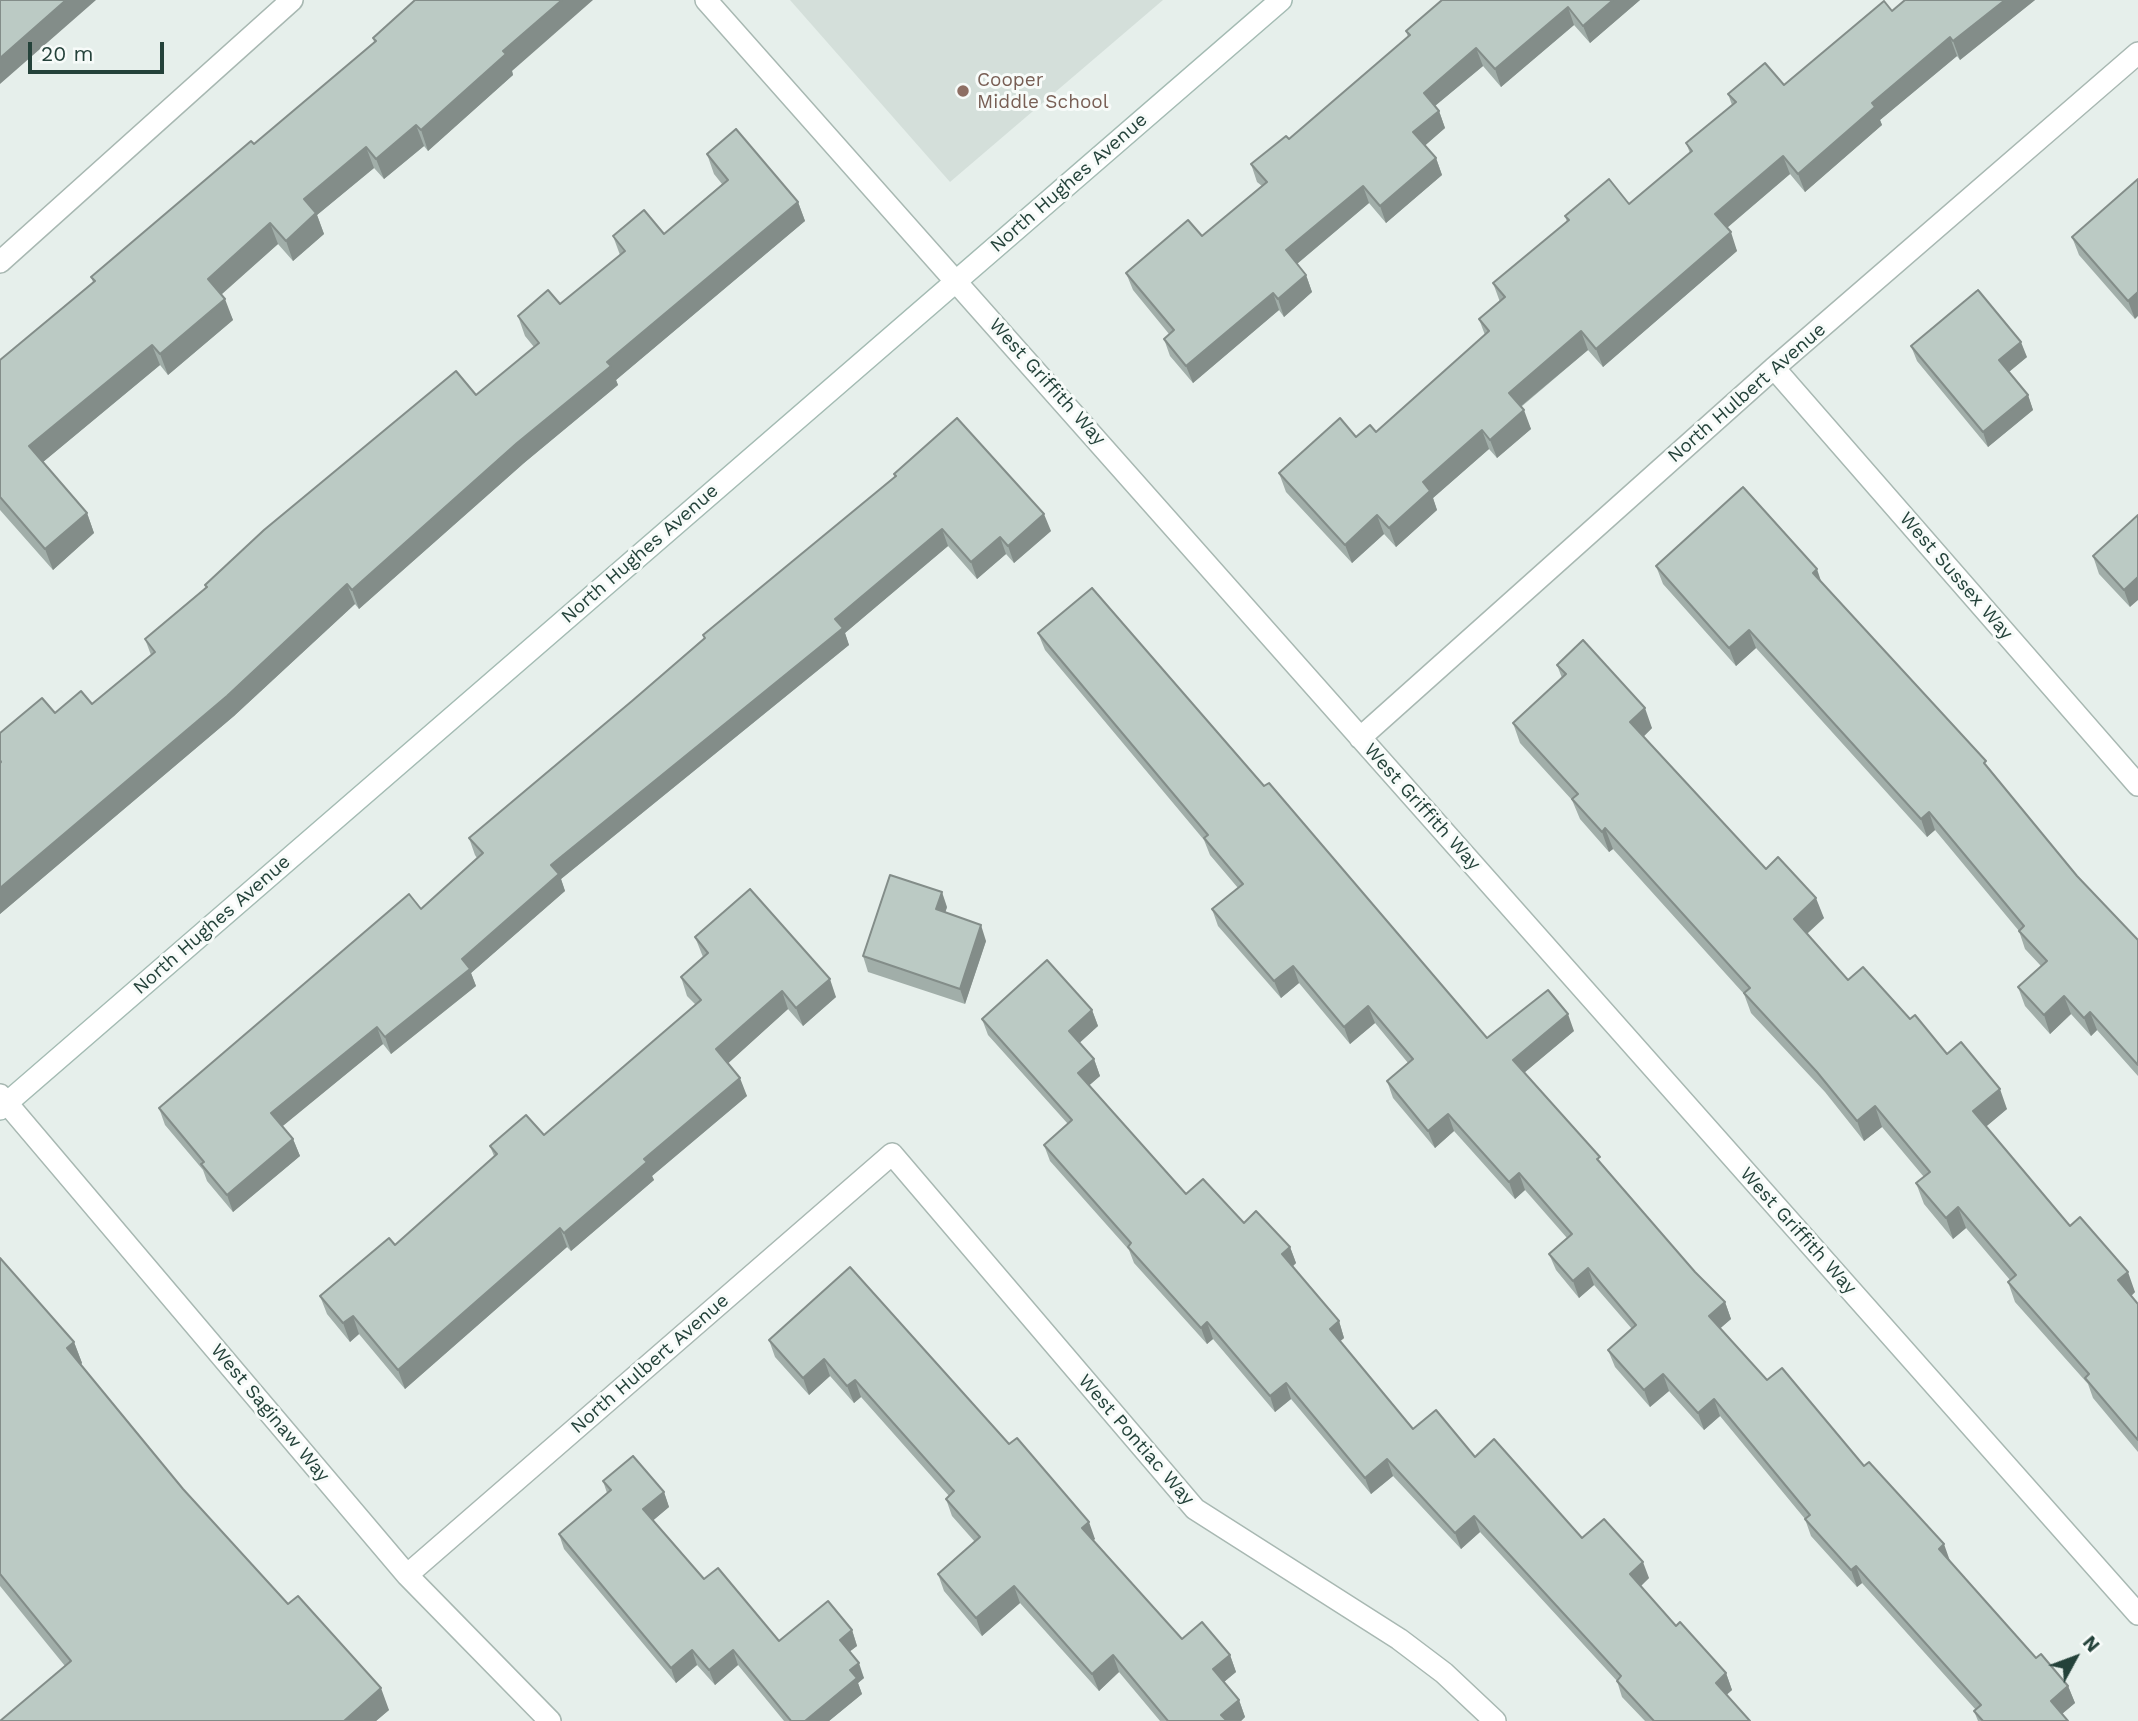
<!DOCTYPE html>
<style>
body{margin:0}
#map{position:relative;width:2138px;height:1721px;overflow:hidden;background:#e6efeb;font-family:"Work Sans",sans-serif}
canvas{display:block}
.north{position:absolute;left:2040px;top:1623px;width:70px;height:70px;-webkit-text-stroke:5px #f7fbf9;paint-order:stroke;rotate:49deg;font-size:19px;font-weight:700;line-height:28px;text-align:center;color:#24423a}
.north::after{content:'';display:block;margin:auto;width:24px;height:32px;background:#24423a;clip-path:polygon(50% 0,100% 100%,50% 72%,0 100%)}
.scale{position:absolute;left:28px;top:42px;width:136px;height:32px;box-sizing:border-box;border:4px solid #24423a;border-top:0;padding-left:9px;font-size:21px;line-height:24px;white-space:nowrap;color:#24423a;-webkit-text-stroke:5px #f7fbf9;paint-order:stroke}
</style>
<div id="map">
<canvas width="2138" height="1721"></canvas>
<div class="north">N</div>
<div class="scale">20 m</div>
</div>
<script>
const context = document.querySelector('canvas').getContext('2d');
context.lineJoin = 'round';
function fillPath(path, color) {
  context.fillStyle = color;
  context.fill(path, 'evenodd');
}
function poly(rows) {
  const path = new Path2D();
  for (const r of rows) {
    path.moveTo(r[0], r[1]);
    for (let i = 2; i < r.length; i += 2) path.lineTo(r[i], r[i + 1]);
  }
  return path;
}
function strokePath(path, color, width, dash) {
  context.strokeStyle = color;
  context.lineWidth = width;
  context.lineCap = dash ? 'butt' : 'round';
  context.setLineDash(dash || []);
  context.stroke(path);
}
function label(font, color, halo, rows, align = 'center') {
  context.font = font + ' "Work Sans",sans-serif';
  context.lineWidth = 6;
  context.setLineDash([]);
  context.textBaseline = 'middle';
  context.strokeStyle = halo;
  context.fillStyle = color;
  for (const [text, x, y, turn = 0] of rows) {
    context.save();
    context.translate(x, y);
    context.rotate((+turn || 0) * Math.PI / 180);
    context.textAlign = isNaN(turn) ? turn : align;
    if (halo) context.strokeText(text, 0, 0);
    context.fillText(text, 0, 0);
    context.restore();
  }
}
fillPath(poly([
 [790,0,1163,0,950,182]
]), '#d4dfda');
const street = poly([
 [706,0,2138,1614],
 [0,262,292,0],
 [1774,368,2138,785],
 [1360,738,1774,368,2138,53],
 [0,1095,407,1575,550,1721],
 [407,1575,892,1154,1195,1509,1399,1639,1444,1673,1495,1721]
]);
const secondary = poly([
 [0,1109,1281,0]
]);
strokePath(street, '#a8b8b2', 24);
strokePath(secondary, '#a4bbb3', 24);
strokePath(street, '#fff', 21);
strokePath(secondary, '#fff', 21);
fillPath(poly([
 [1442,0,1640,0,1590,43,1574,25,1501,87,1483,66,1435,106,1439,111,1445,128,1425,145,1436,158,1442,175,1386,223,1369,203,1297,264,1306,275,1312,292,1284,317,1279,310,1193,383,1170,356,1164,339,1169,334,1133,290,1126,273,1202,236,1262,186,1257,182,1251,164,1289,139,1408,37,1406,31],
 [1905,0,2035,0,1960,60,1957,56,1880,120,1882,125,1805,192,1790,174,1727,228,1737,251,1603,367,1588,350,1521,407,1531,429,1497,458,1489,449,1433,498,1437,510,1396,547,1384,534,1352,563,1286,492,1279,473,1356,437,1376,432,1485,335,1479,319,1500,302,1493,283,1567,222,1565,216,1629,204,1690,153,1686,143,1732,105,1728,94,1784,85,1892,11],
 [373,38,512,71,513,75,428,151,424,146,384,179,374,168,317,215,324,234,293,261,278,244,221,295,233,320,168,375,160,365,43,462,87,513,94,533,53,570,0,510,0,360,93,282,91,277,254,144,374,42],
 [707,154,798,202,805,221,616,380,618,385,524,463,359,609,355,604,234,716,0,914,0,733,55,713,92,704,151,655,145,639,206,588,205,585,476,395,534,347,525,336,518,316,560,304,620,255,613,236,664,234,722,184,714,174],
 [2138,179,2135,319,2079,255,2072,237],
 [1911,346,2027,357,2009,372,2028,395,2033,410,1988,447,1917,361],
 [894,474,1051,531,1014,563,1006,554,977,579,948,546,845,633,849,645,561,879,565,891,471,973,476,986,391,1054,383,1044,282,1126,293,1139,300,1156,233,1212,207,1181,203,1170,165,1125,159,1108,421,909,477,858,475,855,469,838,632,701,704,638,703,635,895,477],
 [2138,515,2130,607,2099,574,2093,556],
 [1656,566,1822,583,1989,769,2077,876,2138,940,2138,1076,2097,1030,2091,1036,2071,1014,2050,1034,2025,1006,2018,987,2041,966,2025,949,2019,931,1935,830,1927,837,1756,648,1736,666,1663,584],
 [1038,633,1264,786,1487,1038,1574,1031,1524,1073,1695,1272,1725,1302,1731,1319,1720,1328,1767,1380,1864,1466,2036,1658,2068,1686,2075,1703,2062,1714,2068,1721,1978,1721,1974,1711,1976,1710,1862,1583,1857,1587,1811,1536,1805,1519,1720,1416,1704,1430,1669,1391,1650,1407,1615,1367,1608,1350,1632,1329,1594,1285,1579,1298,1556,1270,1549,1254,1567,1238,1525,1190,1515,1199,1454,1131,1435,1148,1393,1098,1387,1081,1408,1063,1375,1023,1350,1044,1299,983,1281,998,1218,926,1212,909,1238,888,1210,855,1204,840,1045,650],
 [1557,665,1652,728,1643,737,1766,869,1824,918,1807,934,1848,980,1910,1019,2007,1109,1986,1126,2070,1226,2135,1292,2131,1296,2138,1304,2138,1452,2093,1398,2088,1384,2015,1302,2008,1282,2010,1280,1966,1228,1953,1239,1924,1204,1916,1183,1924,1177,1882,1127,1864,1141,1825,1092,1751,1013,1744,994,1613,849,1609,852,1580,819,1572,800,1520,743,1513,723,1562,678],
 [947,907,945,913,986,941,965,1004,868,972,863,956],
 [695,937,836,997,803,1026,788,1009,728,1063,747,1096,652,1176,654,1180,571,1251,567,1247,405,1389,359,1334,350,1342,327,1314,320,1296,395,1245,494,1156,490,1146,544,1135,696,1005,687,996,681,977,703,957],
 [1092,1010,1098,1026,1079,1043,1094,1059,1100,1076,1089,1085,1186,1194,1290,1247,1296,1263,1292,1267,1339,1321,1344,1338,1340,1341,1413,1429,1475,1457,1582,1538,1649,1578,1640,1586,1676,1626,1726,1673,1732,1690,1726,1695,1750,1721,1645,1721,1622,1697,1617,1681,1480,1532,1461,1549,1393,1476,1371,1494,1291,1399,1275,1412,1213,1339,1207,1344,1134,1263,1129,1250,1050,1161,1044,1145,1068,1124,988,1035,982,1019],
 [0,1258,74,1342,82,1363,81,1365,183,1489,288,1604,389,1710,376,1721,0,1721,65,1666,0,1586],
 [850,1267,1095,1539,1093,1540,1182,1639,1230,1655,1236,1672,1224,1682,1239,1700,1245,1717,1241,1721,1160,1721,1119,1672,1099,1691,1020,1603,982,1636,944,1591,938,1574,975,1542,952,1516,946,1499,949,1496,861,1397,854,1403,830,1376,809,1395,775,1357,769,1340],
 [603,1481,664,1492,669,1507,653,1520,704,1579,779,1641,852,1630,857,1646,849,1652,864,1678,858,1683,862,1694,829,1721,784,1721,738,1665,715,1685,697,1665,676,1683,564,1549,559,1534,607,1493]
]), '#a1aea9');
fillPath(poly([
 [66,0,96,0,0,84,0,58],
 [562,0,593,0,512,71,513,75,428,151,421,130,503,51],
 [1613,0,1640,0,1590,43,1583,26],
 [2005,0,2035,0,1960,60,1953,41],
 [1568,7,1574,25,1501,87,1495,69],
 [1950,37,1957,56,1880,120,1882,125,1805,192,1798,174,1872,103],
 [1476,48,1483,66,1430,110,1424,93],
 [1439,111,1445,128,1420,150,1413,132],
 [416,125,424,146,384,179,376,159],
 [366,147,374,168,317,215,324,234,293,261,286,241,304,199],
 [1783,156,1790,174,1722,232,1715,214],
 [1436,158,1442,175,1386,223,1380,206],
 [1363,186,1369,203,1292,268,1286,250],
 [798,202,805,221,616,380,618,385,524,463,359,609,352,590,607,362],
 [270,223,278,244,215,300,208,279],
 [1731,232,1737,251,1603,367,1596,349],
 [1306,275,1312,292,1284,317,1278,299],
 [2138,292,2138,316,2135,319,2128,301],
 [1273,293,1279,310,1193,383,1186,366],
 [225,299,233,320,168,375,160,354],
 [1581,331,1588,350,1515,411,1509,393],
 [2021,342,2027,357,2005,375,1999,360],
 [152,345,160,365,37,467,29,446],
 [2028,395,2033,410,1988,447,1983,432],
 [1524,410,1531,429,1497,458,1490,440],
 [1482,430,1489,449,1433,498,1437,510,1396,547,1389,528,1423,482],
 [87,513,94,533,53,570,45,549],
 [1044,514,1051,531,1014,563,1008,546],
 [1377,515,1384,534,1352,563,1345,545],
 [942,529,948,546,845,633,849,645,561,879,565,891,471,973,476,986,391,1054,385,1037,462,959,551,865,835,619],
 [1000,537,1006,554,977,579,971,562],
 [1817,569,1823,587,1813,573],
 [2138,577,2138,600,2130,607,2124,590],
 [347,584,355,604,234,716,0,914,0,888],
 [1749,630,1756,648,1736,666,1729,648],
 [1645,708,1652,728,1637,743,1630,722],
 [1929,812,1935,830,1927,837,1921,819],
 [1605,828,1613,849,1609,852,1602,832],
 [942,892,947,907,941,925,936,909],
 [1816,898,1824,918,1801,939,1794,919],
 [981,925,986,941,965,1004,960,989],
 [1293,966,1299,983,1281,998,1274,981],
 [830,979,836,997,803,1026,796,1008],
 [782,991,788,1009,723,1068,716,1049],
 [2064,996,2071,1014,2050,1034,2044,1015],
 [1368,1006,1375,1023,1350,1044,1344,1027],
 [1092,1010,1098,1026,1075,1047,1069,1031],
 [2090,1012,2097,1030,2091,1036,2084,1018],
 [1568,1014,1574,1031,1519,1077,1513,1060],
 [377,1027,383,1044,278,1130,271,1113],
 [1094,1059,1100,1076,1084,1090,1078,1073],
 [740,1078,747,1096,652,1176,654,1180,571,1251,564,1233,644,1159],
 [2000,1089,2007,1109,1981,1131,1973,1111],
 [1875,1106,1882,1127,1864,1141,1857,1121],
 [1448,1114,1454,1131,1435,1148,1428,1131],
 [293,1139,300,1156,233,1212,227,1195],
 [1519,1173,1525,1190,1515,1199,1509,1182],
 [1958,1207,1966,1228,1953,1239,1946,1218],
 [560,1228,567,1247,405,1389,398,1370],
 [1290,1247,1296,1263,1288,1271,1282,1254],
 [1588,1268,1594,1285,1579,1298,1573,1281],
 [2128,1272,2135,1292,2126,1301,2118,1280],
 [1725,1302,1731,1319,1715,1333,1709,1316],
 [353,1316,359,1334,350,1342,343,1323],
 [1339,1321,1344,1338,1336,1345,1330,1329],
 [1207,1322,1213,1339,1207,1344,1201,1328],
 [74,1342,82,1363,75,1370,67,1348],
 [824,1359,830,1376,809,1395,803,1378],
 [1663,1374,1669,1391,1650,1407,1644,1390],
 [855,1380,861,1397,854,1403,847,1386],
 [1286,1383,1291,1399,1275,1412,1270,1396],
 [1714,1399,1720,1416,1704,1430,1698,1413],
 [1387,1459,1393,1476,1371,1494,1365,1478],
 [664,1492,669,1507,649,1524,643,1509],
 [1474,1516,1480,1532,1461,1549,1455,1533],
 [1089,1522,1095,1539,1088,1545,1082,1528],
 [1944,1544,1950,1561,1939,1549],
 [1643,1562,1649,1578,1636,1591,1630,1574],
 [1856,1566,1862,1583,1857,1587,1851,1570],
 [1014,1586,1020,1603,982,1636,976,1618],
 [852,1630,857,1646,845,1655,840,1640],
 [692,1650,697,1665,676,1683,671,1668],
 [733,1650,738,1665,715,1685,709,1670],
 [1113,1655,1119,1672,1099,1691,1092,1674],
 [1230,1655,1236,1672,1219,1686,1213,1669],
 [859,1663,864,1678,858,1683,862,1694,829,1721,805,1721,850,1670],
 [1726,1673,1732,1690,1722,1699,1716,1683],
 [2068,1686,2075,1703,2057,1718,2051,1701],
 [381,1688,389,1710,376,1721,344,1721],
 [1239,1700,1245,1717,1241,1721,1224,1721,1221,1715]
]), '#838d89');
const building = poly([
 [0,0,66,0,0,58,0,0],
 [415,0,562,0,503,51,506,54,421,130,416,125,376,159,366,147,304,199,316,213,286,241,270,223,208,279,225,299,160,354,152,345,29,446,87,513,45,549,0,497,0,360,95,281,91,277,251,141,254,144,376,41,373,38,415,0],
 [1442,0,1613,0,1583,26,1568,7,1495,69,1476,48,1424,93,1439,111,1413,132,1436,158,1380,206,1363,186,1286,250,1306,275,1278,299,1273,293,1186,366,1164,339,1174,330,1126,273,1188,220,1202,236,1267,182,1251,164,1286,136,1289,139,1410,35,1406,31,1442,0],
 [1905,0,2005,0,1953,41,1950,37,1872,103,1875,107,1798,174,1783,156,1715,214,1731,232,1596,349,1581,331,1509,393,1524,410,1490,440,1482,430,1423,482,1430,491,1389,528,1377,515,1345,545,1279,473,1340,418,1356,437,1370,425,1376,432,1489,331,1479,319,1505,297,1493,283,1569,220,1565,216,1609,179,1629,204,1692,151,1686,143,1736,102,1728,94,1765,63,1784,85,1884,1,1892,11,1905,0],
 [736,129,798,202,607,362,611,366,517,443,352,590,347,584,227,696,0,888,0,763,1,762,0,760,0,733,42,698,55,713,81,691,92,704,155,652,145,639,207,587,205,585,264,530,456,371,476,395,539,343,518,316,548,290,560,304,625,251,613,236,644,210,664,234,728,180,707,154,736,129],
 [2138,179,2138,292,2128,301,2072,237,2138,179],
 [1978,290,2021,342,1999,360,2028,395,1983,432,1911,346,1978,290],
 [957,418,1044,514,1008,546,1000,537,971,562,942,529,835,619,843,628,551,865,559,874,462,959,470,969,385,1037,377,1027,271,1113,293,1139,227,1195,201,1164,204,1162,159,1108,409,894,421,909,483,853,469,838,632,701,705,638,703,635,896,476,894,474,957,418],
 [1743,487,1817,569,1813,573,1986,761,1984,763,2077,876,2138,940,2138,1065,2090,1012,2084,1018,2064,996,2044,1015,2018,987,2047,961,2019,931,2024,926,1929,812,1921,819,1749,630,1729,648,1656,566,1743,487],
 [2138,515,2138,577,2124,590,2093,556,2138,515],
 [1092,588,1264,786,1269,783,1487,1038,1548,990,1568,1014,1513,1060,1600,1157,1597,1159,1695,1272,1725,1302,1709,1316,1767,1380,1782,1368,1864,1466,1869,1462,1944,1544,1939,1549,2036,1658,2041,1654,2068,1686,2051,1701,2068,1721,1983,1721,1974,1711,1981,1705,1856,1566,1851,1570,1805,1519,1810,1515,1714,1399,1698,1413,1663,1374,1644,1390,1608,1350,1636,1325,1588,1268,1573,1281,1549,1254,1572,1234,1519,1173,1509,1182,1448,1114,1428,1131,1387,1081,1413,1059,1368,1006,1344,1027,1293,966,1274,981,1212,909,1243,884,1204,838,1208,835,1038,633,1092,588],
 [1583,640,1645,708,1630,722,1766,869,1778,857,1816,898,1794,919,1848,980,1863,967,1910,1019,1915,1015,1947,1054,1961,1042,2000,1089,1973,1111,2070,1226,2080,1217,2128,1272,2118,1280,2138,1304,2138,1440,2085,1378,2089,1374,2008,1282,2016,1275,1958,1207,1946,1218,1916,1183,1930,1172,1875,1106,1857,1121,1817,1072,1744,993,1750,988,1605,828,1602,832,1572,799,1578,794,1513,723,1566,674,1557,665,1583,640],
 [890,875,942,892,936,909,981,925,960,989,863,956,890,875],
 [750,889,830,979,796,1008,782,991,716,1049,740,1078,644,1159,647,1162,564,1233,560,1228,398,1370,353,1316,343,1323,320,1296,389,1238,395,1245,497,1154,490,1146,526,1115,544,1135,701,1000,681,977,708,953,695,937,750,889],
 [1047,960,1092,1010,1069,1031,1094,1059,1078,1073,1186,1194,1203,1179,1244,1223,1256,1211,1290,1247,1282,1254,1339,1321,1330,1329,1413,1429,1436,1410,1475,1457,1494,1439,1582,1538,1604,1519,1643,1562,1630,1574,1676,1626,1680,1622,1726,1673,1716,1683,1750,1721,1654,1721,1617,1681,1621,1676,1474,1516,1455,1533,1387,1459,1365,1478,1286,1383,1270,1396,1207,1322,1201,1328,1128,1247,1131,1243,1044,1145,1072,1120,982,1019,1047,960],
 [0,1258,74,1342,67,1348,183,1489,288,1604,298,1596,381,1688,344,1721,0,1721,71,1661,0,1574,0,1258],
 [850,1267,1009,1444,1017,1438,1089,1522,1082,1528,1182,1639,1202,1622,1230,1655,1213,1669,1239,1700,1221,1715,1227,1721,1168,1721,1113,1655,1092,1674,1014,1586,976,1618,938,1574,980,1537,946,1499,954,1491,855,1380,847,1386,824,1359,803,1378,769,1340,850,1267],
 [633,1456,664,1492,643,1509,704,1579,718,1568,779,1641,828,1601,852,1630,840,1640,859,1663,850,1670,857,1678,805,1721,791,1721,733,1650,709,1670,692,1650,671,1668,559,1534,611,1490,603,1481,633,1456]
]);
fillPath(building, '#bbcac4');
strokePath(building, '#838d89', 2);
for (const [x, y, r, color] of [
 [963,91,7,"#8d6e63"]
]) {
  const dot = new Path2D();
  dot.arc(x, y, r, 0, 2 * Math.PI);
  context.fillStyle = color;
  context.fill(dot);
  strokePath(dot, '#f7fbf9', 2.5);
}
label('19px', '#785e54', '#f7fbf9', [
 ["Cooper",977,80],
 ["Middle School",977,102]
], 'left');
label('19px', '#24423a', '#f7fbf9', [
 ["North Hughes Avenue",1069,183,-41],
 ["West Griffith Way",1047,382,48],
 ["North Hulbert Avenue",1747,393,-41],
 ["North Hughes Avenue",640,554,-41],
 ["West Sussex Way",1956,576,49],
 ["West Griffith Way",1422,807,48],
 ["North Hughes Avenue",212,925,-41],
 ["West Griffith Way",1798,1231,48],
 ["North Hulbert Avenue",650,1364,-41],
 ["West Saginaw Way",270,1413,50],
 ["West Pontiac Way",1136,1440,49]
]);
</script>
